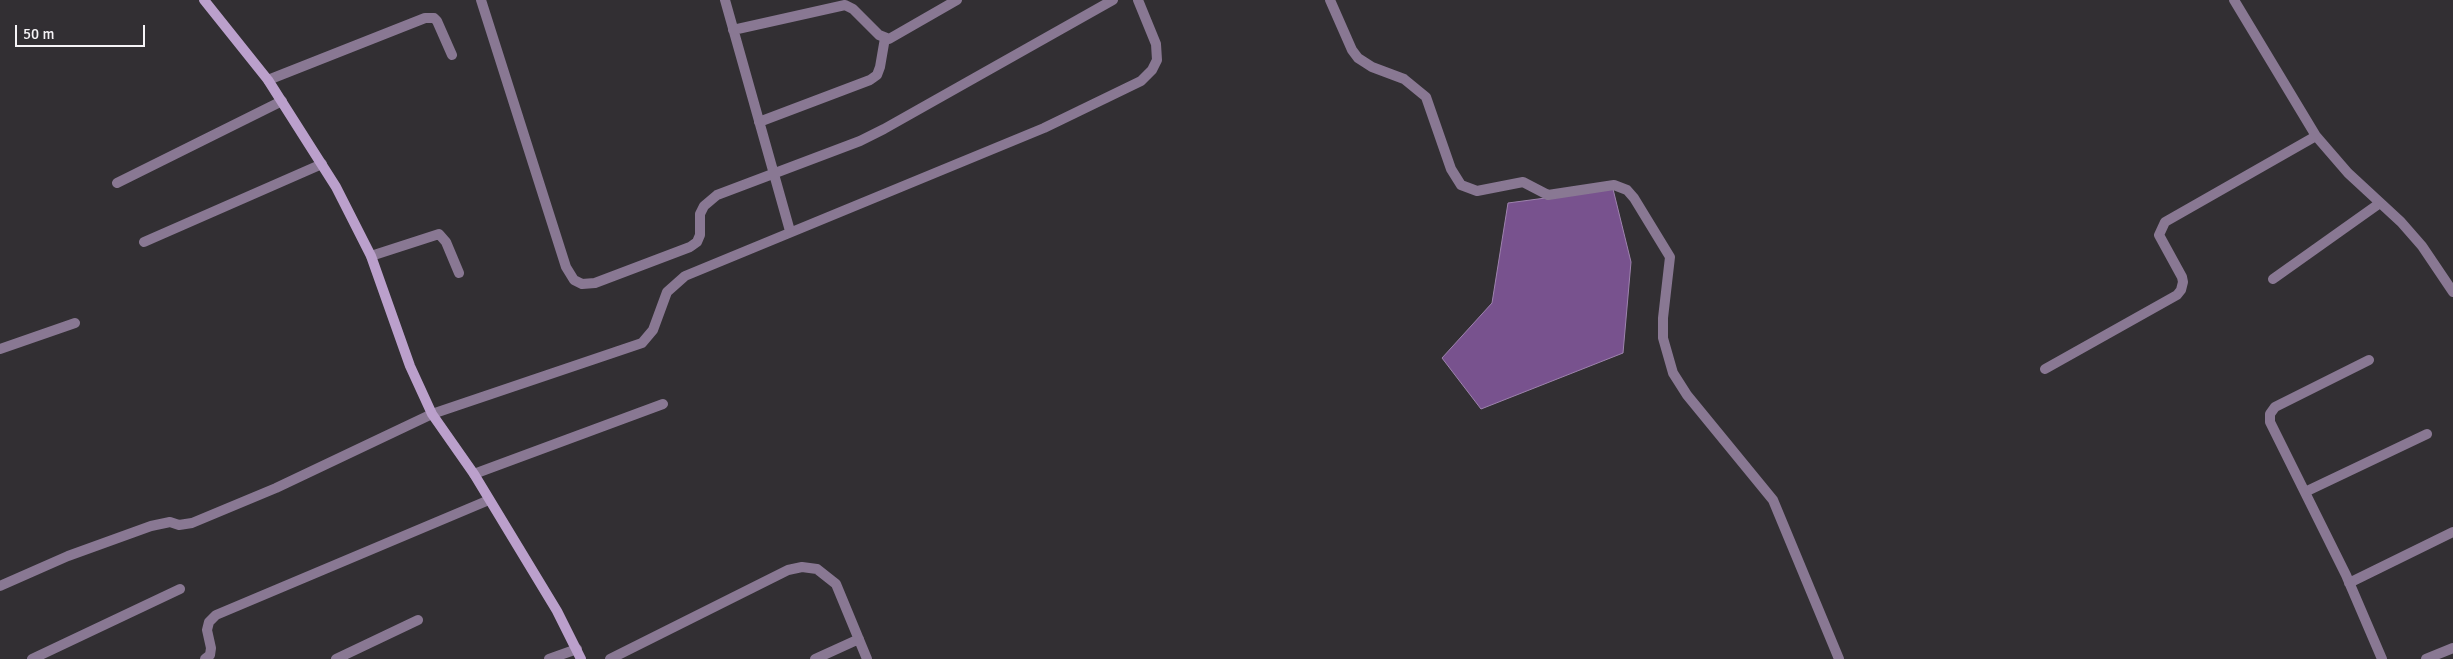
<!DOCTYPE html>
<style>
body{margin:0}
#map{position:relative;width:2453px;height:659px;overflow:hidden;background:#322f33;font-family:Signika,sans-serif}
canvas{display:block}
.scale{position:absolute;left:15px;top:25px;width:130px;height:22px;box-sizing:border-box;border:2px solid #f6f4f7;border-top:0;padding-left:6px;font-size:15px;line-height:18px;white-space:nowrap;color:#f6f4f7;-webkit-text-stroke:4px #322f33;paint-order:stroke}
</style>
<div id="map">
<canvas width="2453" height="659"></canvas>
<div class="scale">50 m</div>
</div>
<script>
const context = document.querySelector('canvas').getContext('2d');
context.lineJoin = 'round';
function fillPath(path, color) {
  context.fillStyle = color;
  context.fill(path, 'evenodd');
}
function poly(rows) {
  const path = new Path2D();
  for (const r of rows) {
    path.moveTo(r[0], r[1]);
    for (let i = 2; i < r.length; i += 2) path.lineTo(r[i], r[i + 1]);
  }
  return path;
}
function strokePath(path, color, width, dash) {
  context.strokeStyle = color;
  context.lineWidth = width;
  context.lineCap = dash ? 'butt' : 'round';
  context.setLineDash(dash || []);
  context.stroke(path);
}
const water = poly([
 [1613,189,1631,262,1623,353,1481,409,1442,358,1492,303,1508,203,1613,189]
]);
fillPath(water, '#78528e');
strokePath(water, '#9e83ae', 1);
strokePath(poly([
 [481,0,566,267,574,280,582,284,595,283,690,247,697,242,700,235,700,214,704,206,717,195,860,141,884,129,1113,0],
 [725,0,790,231],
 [1330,0,1352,50,1358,58,1372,67,1404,79,1426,97,1451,169,1461,185,1477,191,1523,182,1548,195,1614,185,1627,190,1634,198,1670,257,1663,318,1663,338,1673,373,1687,395,1773,500,1839,659],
 [2234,0,2316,136,2348,173,2401,222,2422,246,2453,292],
 [733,30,845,5,853,9,879,35,889,39,957,0],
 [268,80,425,18,434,18,437,21,452,55],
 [759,122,870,80,877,75,880,67,885,38],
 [117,183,282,101],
 [144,242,322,164],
 [371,256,439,234,446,242,459,273],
 [2273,279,2380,203],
 [0,349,75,323],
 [2369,360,2275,407,2270,414,2270,422,2346,575,2382,659],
 [2045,369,2177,295,2181,290,2183,282,2182,277,2159,235,2165,222,2316,136],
 [474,474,663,404],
 [2305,492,2427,434],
 [2349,583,2453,532],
 [0,586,68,556,151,526,170,522,179,525,192,523,276,488,432,414,642,343,653,330,667,292,685,276,1044,128,1141,81,1152,70,1157,60,1156,44,1138,0],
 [32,659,180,589],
 [205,659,210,655,211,648,207,630,209,622,216,615,489,500],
 [336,659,418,620],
 [549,659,577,649],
 [610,659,788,570,802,567,817,569,836,584,867,659],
 [815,659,859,639],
 [2426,659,2453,648]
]), '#897893', 10);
strokePath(poly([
 [204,0,268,80,336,187,371,256,410,366,432,414,474,474,557,611,581,659]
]), '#bba0cc', 10);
</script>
